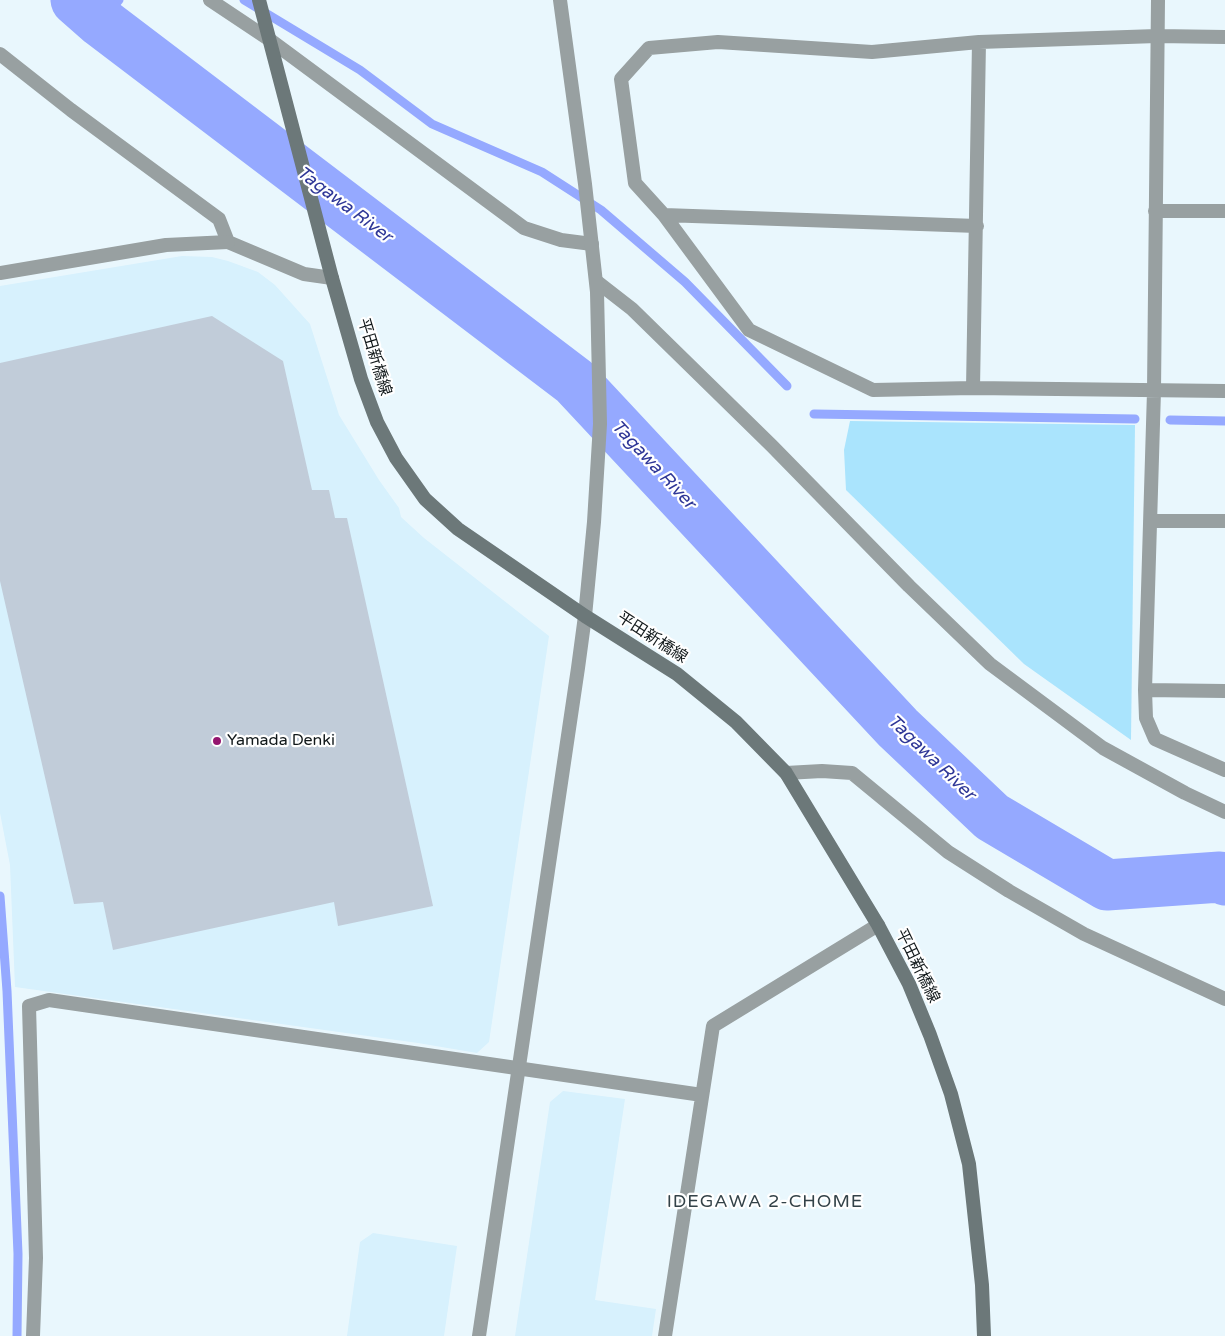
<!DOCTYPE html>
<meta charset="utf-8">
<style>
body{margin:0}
canvas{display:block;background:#e9f7fd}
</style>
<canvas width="1225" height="1336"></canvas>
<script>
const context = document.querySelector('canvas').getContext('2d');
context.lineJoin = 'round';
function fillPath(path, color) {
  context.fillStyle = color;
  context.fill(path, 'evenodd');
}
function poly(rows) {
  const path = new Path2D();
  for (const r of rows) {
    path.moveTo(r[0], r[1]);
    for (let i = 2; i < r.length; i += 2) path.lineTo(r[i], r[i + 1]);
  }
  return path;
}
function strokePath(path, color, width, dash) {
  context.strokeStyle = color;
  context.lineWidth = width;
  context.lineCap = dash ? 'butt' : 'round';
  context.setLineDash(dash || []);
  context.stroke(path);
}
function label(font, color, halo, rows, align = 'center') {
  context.font = font + ' "Varela Round","Noto Sans JP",sans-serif';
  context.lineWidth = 4.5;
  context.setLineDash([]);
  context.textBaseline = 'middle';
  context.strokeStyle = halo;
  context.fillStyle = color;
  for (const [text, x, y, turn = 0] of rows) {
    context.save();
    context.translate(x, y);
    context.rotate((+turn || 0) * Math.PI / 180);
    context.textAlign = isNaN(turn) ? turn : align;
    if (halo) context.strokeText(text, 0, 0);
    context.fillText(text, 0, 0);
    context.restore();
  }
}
fillPath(poly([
 [182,256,212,257,228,261,258,272,275,285,310,324,339,415,379,480,399,508,401,517,424,538,549,636,489,1042,477,1053,418,1043,15,987,10,865,0,813,0,286],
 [563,1091,625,1099,595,1300,656,1309,652,1336,515,1336,550,1102],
 [373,1233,457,1246,444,1336,347,1336,360,1242]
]), '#d7f1fd');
fillPath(poly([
 [850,421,1135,425,1131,740,1024,664,846,490,844,450]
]), '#aae4fd');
strokePath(poly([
 [244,0,360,70,432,124,542,172,601,210,685,282,787,386],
 [101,22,119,0],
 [814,414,1135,419],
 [1170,420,1225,421],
 [0,896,7,991,18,1254,17,1336]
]), '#95a9ff', 9);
strokePath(poly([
 [76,0,101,22,575,382,898,728,992,817,1107,885,1220,877,1225,880]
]), '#95a9ff', 51);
fillPath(poly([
 [212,316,283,361,312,490,329,490,335,518,347,518,433,906,338,926,334,902,113,950,103,902,74,904,0,581,0,363]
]), '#c1ccd9');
strokePath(poly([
 [210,0,270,40,524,228,561,240,592,244],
 [1158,0,1154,391,1145,690,1146,718,1155,739,1225,770],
 [979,42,973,388,1225,391],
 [0,54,71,110,219,219,228,242,304,274,332,278],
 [1155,211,1225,211],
 [664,215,749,330,873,390,973,388],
 [977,226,664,215,635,183,621,79,649,48,718,42,872,52,979,42,1157,36,1225,37],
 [596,281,632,309,772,446,909,586,990,664,1103,748,1185,793,1225,812],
 [1150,521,1225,521],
 [1145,690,1225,691],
 [786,773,822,771,852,773,948,852,1009,891,1084,934,1225,999],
 [33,1336,36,1258,29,1006,49,1000,702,1095],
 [665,1336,713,1026,878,925]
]), '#98a0a1', 14);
strokePath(poly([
 [0,273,166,245,228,242],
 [479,1336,578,668,585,616,594,522,600,424,597,292,585,184,560,0]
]), '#98a0a1', 14);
strokePath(poly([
 [259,0,332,278,361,379,377,422,396,458,425,499,458,529,585,616,677,674,736,722,786,773,878,925,909,984,930,1035,951,1094,969,1164,982,1285,984,1336]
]), '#6c7879', 14);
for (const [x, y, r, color] of [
 [217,741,5,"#94156f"]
]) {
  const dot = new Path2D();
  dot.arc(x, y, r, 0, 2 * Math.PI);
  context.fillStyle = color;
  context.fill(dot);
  strokePath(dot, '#fff', 2);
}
label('16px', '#11181a', '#fff', [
 ["平田新橋線",374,357,73],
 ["平田新橋線",652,638,33],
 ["平田新橋線",917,966,64]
]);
label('16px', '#11181a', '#fff', [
 ["Yamada Denki",227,741]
], 'left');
label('italic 18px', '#2f3797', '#fff', [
 ["Tagawa River",344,205,37],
 ["Tagawa River",653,465,47],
 ["Tagawa River",931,758,44]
]);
context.letterSpacing = '1px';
label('18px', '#334248', '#fff', [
 ["IDEGAWA 2-CHOME",765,1202]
]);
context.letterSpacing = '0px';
</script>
